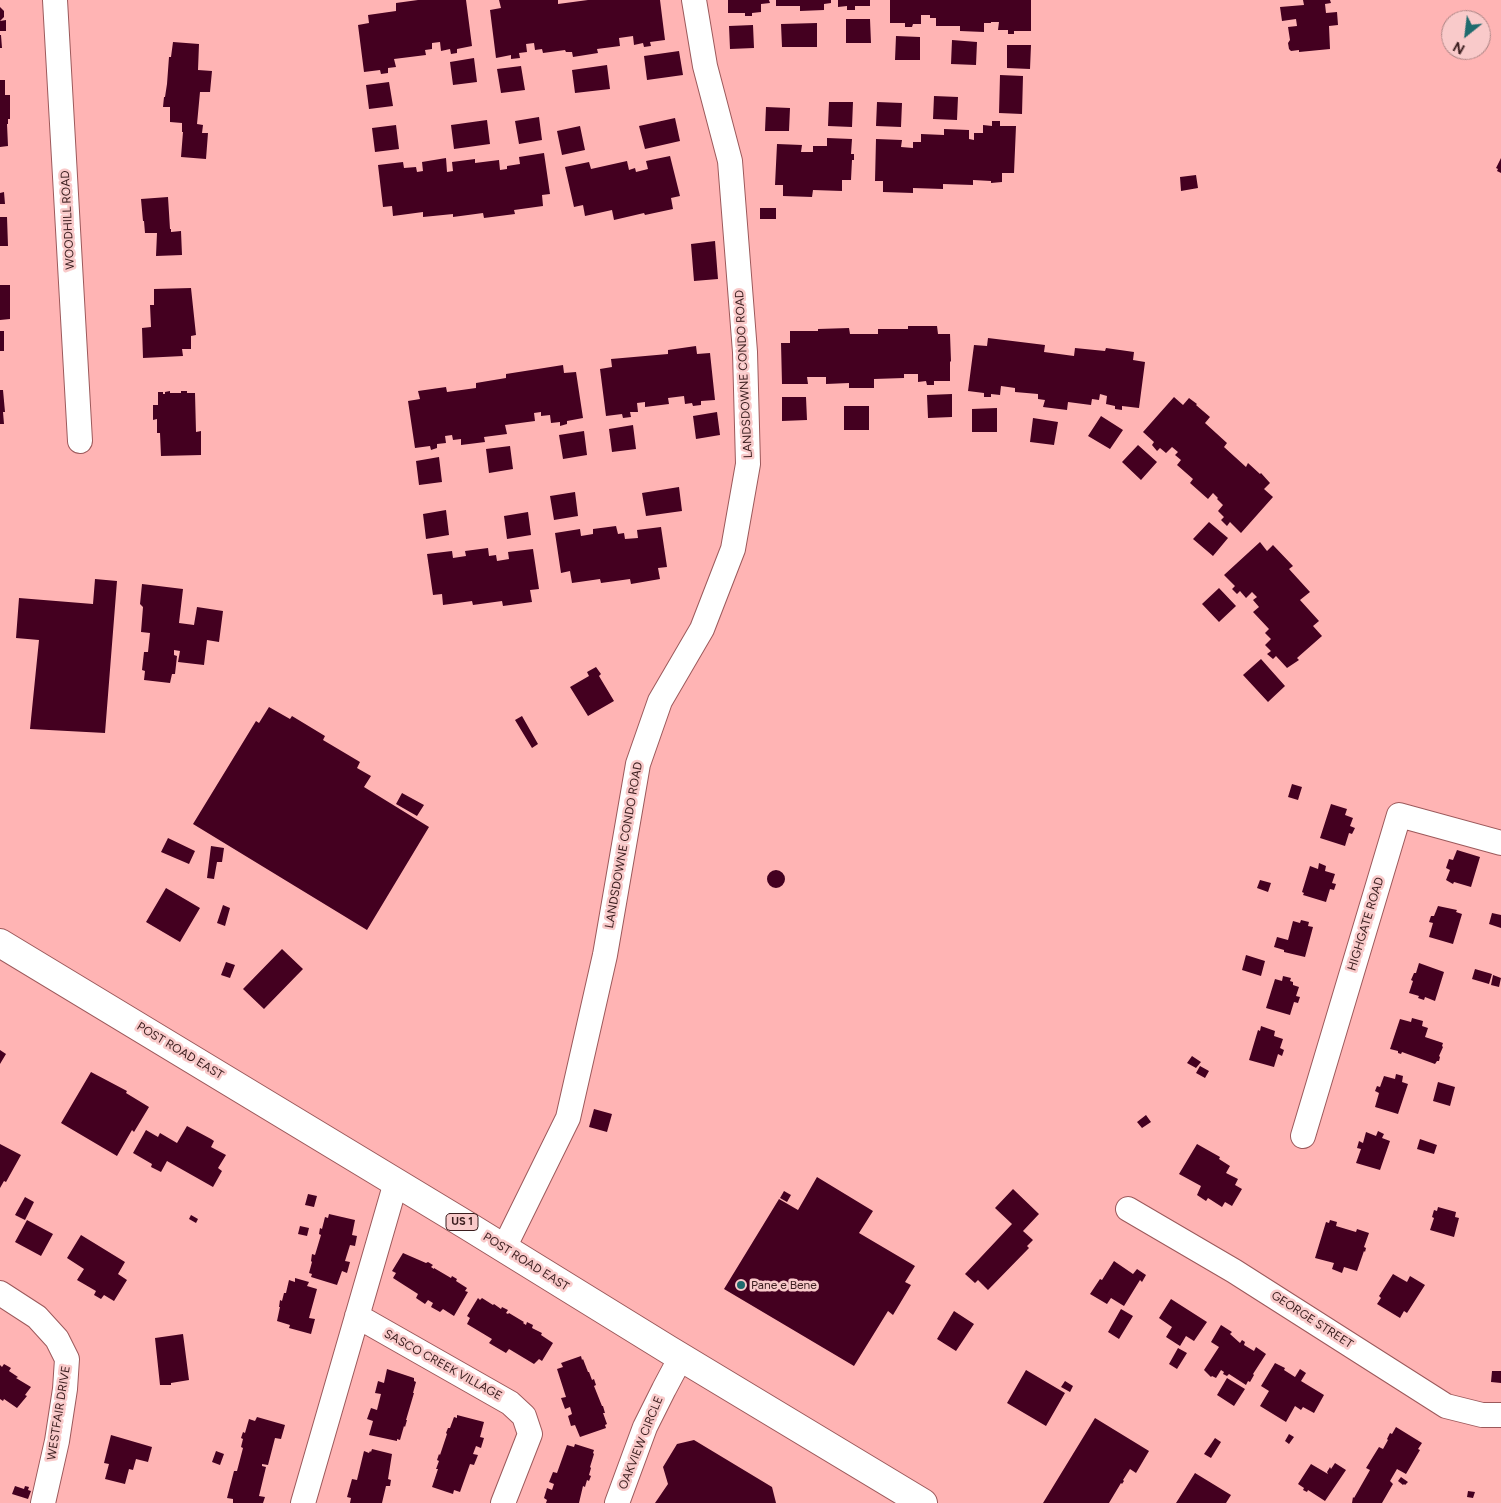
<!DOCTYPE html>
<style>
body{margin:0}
#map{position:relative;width:1501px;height:1503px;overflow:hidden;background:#ffb4b4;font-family:Figtree,sans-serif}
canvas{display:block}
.north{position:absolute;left:1441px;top:10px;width:50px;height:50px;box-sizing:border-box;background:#f9caca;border:1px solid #ad8585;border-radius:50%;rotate:209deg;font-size:14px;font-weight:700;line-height:20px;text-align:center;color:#3a1d1e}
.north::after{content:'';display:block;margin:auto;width:18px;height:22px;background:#1f6b6e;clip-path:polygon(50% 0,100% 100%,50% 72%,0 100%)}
</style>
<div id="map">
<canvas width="1501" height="1503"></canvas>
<div class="north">N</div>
</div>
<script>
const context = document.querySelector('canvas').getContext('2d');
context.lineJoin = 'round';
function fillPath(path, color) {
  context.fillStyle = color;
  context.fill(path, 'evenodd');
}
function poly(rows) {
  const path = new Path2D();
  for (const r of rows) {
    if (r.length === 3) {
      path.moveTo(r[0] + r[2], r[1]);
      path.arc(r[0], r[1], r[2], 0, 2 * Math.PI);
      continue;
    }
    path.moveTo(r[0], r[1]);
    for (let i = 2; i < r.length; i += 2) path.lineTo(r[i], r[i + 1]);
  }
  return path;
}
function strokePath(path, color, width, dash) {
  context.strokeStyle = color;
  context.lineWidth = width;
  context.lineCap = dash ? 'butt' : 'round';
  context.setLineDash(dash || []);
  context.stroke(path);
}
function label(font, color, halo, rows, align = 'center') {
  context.font = font + ' Figtree,sans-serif';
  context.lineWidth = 5;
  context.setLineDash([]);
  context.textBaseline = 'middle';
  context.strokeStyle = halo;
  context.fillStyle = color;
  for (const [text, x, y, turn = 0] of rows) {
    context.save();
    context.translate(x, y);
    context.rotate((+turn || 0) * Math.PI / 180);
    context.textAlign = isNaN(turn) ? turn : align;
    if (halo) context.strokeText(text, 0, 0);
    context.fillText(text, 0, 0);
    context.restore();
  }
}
fillPath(poly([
 [418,0,466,0,472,46,457,49,457,53,451,54,450,49,441,51,440,42,432,43,432,49,425,50,426,55,394,59,396,67,388,68,388,73,381,74,380,70,364,72,358,25,369,23,368,15,396,11,396,3],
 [499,0,558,0,558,4,588,0,660,0,665,40,650,42,651,46,644,47,643,43,634,45,633,36,619,38,620,46,597,49,598,53,573,57,572,52,566,52,565,50,543,53,542,49,535,50,534,43,526,44,527,52,519,53,520,58,511,59,511,55,496,58,490,10,501,8],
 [728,0,769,0,770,3,761,4,761,12,752,13,752,16,745,16,745,13,728,13],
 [776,0,831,0,831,3,824,4,824,10,800,11,800,6,776,6],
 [838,0,870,0,870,6,855,6,855,10,847,10,847,6,838,7],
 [890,0,1031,0,1031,31,1014,31,1014,34,1008,34,1008,30,998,30,999,22,991,22,991,23,984,23,984,32,960,31,960,26,936,26,936,18,930,18,930,15,921,15,921,24,913,24,912,27,905,27,905,23,890,23],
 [1303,0,1330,0,1331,3,1325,4,1326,13,1337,12,1338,25,1329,26,1330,49,1299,52,1299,50,1291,51,1289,49,1288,43,1290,40,1288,27,1297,26,1296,19,1282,21,1280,7,1304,5],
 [0,7,4,11,4,17,0,21,6,20,6,31,0,31],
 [846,19,870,19,871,43,846,43],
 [817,23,817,47,782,47,781,24],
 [753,25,754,48,730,49,729,26],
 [0,35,1,35,2,48,0,48],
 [896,36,920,37,920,60,895,60],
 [952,40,977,42,976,65,951,64],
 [173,42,199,44,198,70,212,71,210,92,200,92,197,124,203,125,202,133,208,133,206,159,181,157,183,132,182,132,182,123,170,122,170,107,163,107,164,97,165,97,167,84,169,57,171,57],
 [1007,45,1031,45,1030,69,1007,68],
 [679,51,683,75,647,80,644,56],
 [474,58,477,82,453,85,450,62],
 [607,65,610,89,575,93,572,70],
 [521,66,525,90,501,93,497,69],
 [1000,75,1023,76,1022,114,999,113],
 [0,80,5,80,5,95,10,95,10,119,8,119,8,124,7,124,8,146,0,147],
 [389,82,393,106,369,109,366,85],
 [934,96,958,97,957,120,933,119],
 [829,102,853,102,852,127,828,126],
 [877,102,902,103,901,127,876,126],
 [766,107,790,108,789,131,765,131],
 [539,117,542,140,519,144,515,121],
 [675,118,680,141,645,149,639,126],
 [487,120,490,144,454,149,451,125],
 [992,121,1000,121,1000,126,1016,126,1014,173,1002,173,1002,182,991,183,991,181,973,180,973,185,943,184,943,189,913,188,913,193,883,192,883,181,875,181,876,139,902,140,901,147,913,148,913,142,921,142,921,134,944,135,944,129,969,130,969,139,974,140,974,133,983,133,983,125,992,126],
 [396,125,399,149,375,152,372,128],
 [580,126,585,150,562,155,557,131],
 [827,138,852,139,851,154,854,154,854,160,852,160,851,180,842,180,842,191,813,190,812,197,783,196,783,185,775,185,777,144,802,145,801,152,813,152,813,146,827,146],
 [544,153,550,194,542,195,543,206,514,210,515,214,484,218,483,213,453,217,453,214,423,217,423,212,393,216,392,206,383,207,378,165,403,162,404,168,416,167,417,172,423,171,422,162,446,158,447,172,453,171,452,162,475,159,475,163,499,160,500,170,507,169,507,166,520,164,519,157],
 [670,156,680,196,671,198,673,209,645,215,644,213,614,220,612,210,585,216,583,205,574,207,565,167,589,162,591,169,627,161,629,170,635,168,636,172,648,169,646,161],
 [1501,158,1501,173,1497,171,1498,169,1496,168],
 [1196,175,1198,188,1181,191,1180,177],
 [4,192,5,204,0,204,0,193],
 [168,197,170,229,171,229,171,232,181,231,182,255,156,256,157,233,145,233,144,221,143,221,141,199],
 [760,208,776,208,776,219,760,219],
 [0,217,7,217,8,246,0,246],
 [715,241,718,279,694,281,691,244],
 [0,285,10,285,10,319,0,320],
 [191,288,196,335,191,336,191,349,182,349,183,356,143,358,142,328,151,327,150,305,154,305,154,289],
 [908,326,937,326,938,334,950,334,951,361,950,362,950,381,934,381,934,385,927,385,926,381,918,382,918,374,904,374,904,378,874,379,874,388,849,388,849,383,826,384,826,377,807,377,808,384,782,384,781,343,790,343,790,331,818,331,818,329,849,328,850,334,878,334,878,329,908,329],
 [0,331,4,331,4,351,0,351],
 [988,338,1045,345,1044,352,1074,356,1075,348,1105,351,1106,348,1134,352,1133,360,1145,362,1139,408,1122,406,1122,410,1115,409,1115,406,1106,404,1107,396,1100,394,1099,400,1092,399,1091,405,1068,402,1067,410,1043,407,1045,400,1038,399,1038,394,1015,392,1015,388,1001,386,1000,395,991,394,991,397,984,397,984,393,968,391,974,345,987,346],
 [696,346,697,354,710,353,715,400,701,401,701,405,693,406,692,403,685,404,684,396,668,398,669,404,645,407,645,402,637,403,638,412,630,412,631,417,623,418,622,414,606,416,600,369,612,367,611,359,668,354,668,350],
 [563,365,564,373,576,372,583,418,567,421,567,424,560,426,560,422,551,423,550,415,541,416,541,412,534,413,535,421,505,425,507,434,484,437,485,442,461,445,461,439,453,440,452,435,445,436,446,443,437,444,437,448,431,450,430,446,415,448,408,401,420,399,418,391,446,387,447,392,476,388,476,383,506,378,506,374],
 [0,390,3,390,5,412,3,412,4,424,0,424],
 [170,391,170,393,181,393,181,391,187,391,187,393,195,393,196,432,201,431,201,455,161,456,160,433,157,433,157,419,153,420,153,405,158,405,158,392,163,392,163,394,165,394,165,392],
 [952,394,952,417,928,418,927,395],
 [782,397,806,397,807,420,782,421],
 [1174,397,1183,405,1189,398,1197,404,1196,405,1210,417,1205,423,1227,443,1224,447,1246,467,1248,463,1260,474,1261,473,1270,483,1264,489,1273,497,1241,533,1230,522,1227,526,1221,520,1224,517,1218,511,1223,505,1217,499,1218,498,1213,493,1208,499,1190,483,1193,479,1177,465,1181,460,1175,455,1178,452,1172,447,1166,453,1160,448,1157,451,1152,445,1154,442,1143,432],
 [844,406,869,406,869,430,844,430],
 [997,408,997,432,972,432,972,409],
 [717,412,720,435,696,439,693,416],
 [1101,416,1123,430,1110,449,1088,436],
 [1033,418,1058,422,1054,445,1030,442],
 [633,425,636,449,612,452,609,429],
 [584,431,587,455,563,459,559,435],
 [1138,445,1157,462,1141,480,1122,462],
 [510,446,513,469,489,473,486,449],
 [439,457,442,482,419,485,416,461],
 [679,487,682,511,646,516,642,493],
 [575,492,578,516,554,520,550,496],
 [446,510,449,535,426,539,423,514],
 [528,512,531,535,507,539,504,516],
 [1209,522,1228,538,1213,556,1193,539],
 [616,526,618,534,624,533,625,539,638,538,637,530,661,527,667,567,658,568,660,579,631,584,630,579,601,583,600,579,572,583,570,571,561,573,555,533,580,529,581,536,593,534,593,529],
 [1260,542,1267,551,1273,545,1293,566,1289,569,1310,592,1300,600,1319,621,1313,626,1322,636,1297,658,1299,660,1287,668,1276,656,1273,659,1267,654,1271,651,1265,645,1271,639,1265,633,1269,629,1253,612,1259,607,1253,600,1257,597,1252,592,1246,598,1240,591,1237,594,1232,589,1235,586,1224,575],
 [488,548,489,556,496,555,497,561,509,559,508,552,533,549,539,589,530,590,532,602,503,606,502,601,473,605,472,601,443,605,442,594,433,595,427,554,452,551,453,558,466,556,465,551],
 [95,579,117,581,105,733,30,729,39,640,16,638,19,598,93,604],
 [142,584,183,589,179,623,194,625,197,607,223,611,219,642,207,640,204,665,178,662,180,651,174,650,174,655,177,656,175,674,172,674,170,683,144,680,145,671,142,670,144,652,148,652,150,633,141,632,143,607,140,604],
 [1219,588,1236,606,1219,622,1202,604],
 [1261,659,1285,686,1268,702,1243,675],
 [596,667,601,674,599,676,614,701,588,716,570,687,589,676,587,672],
 [269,707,290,719,292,716,325,736,323,740,360,762,357,768,371,776,364,787,429,827,367,930,193,824,256,721,259,723],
 [522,716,538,744,532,748,515,720],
 [1292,784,1302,787,1298,800,1288,797],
 [402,793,424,805,417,816,396,804],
 [1331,804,1347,809,1345,815,1353,818,1350,826,1355,828,1352,834,1349,833,1345,846,1320,838],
 [168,838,195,851,189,864,161,852],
 [211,846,224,848,222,862,217,862,214,879,207,878],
 [1457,850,1480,857,1471,887,1454,882,1453,884,1446,880,1450,870,1446,868,1449,859,1453,860],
 [1319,863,1326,866,1325,871,1335,874,1332,883,1336,884,1334,890,1330,889,1326,902,1303,895,1304,893,1302,892,1310,866,1318,869],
 [776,879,9],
 [1260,880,1271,883,1268,892,1257,888],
 [166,888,200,908,180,942,146,922],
 [223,905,230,908,225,926,217,923],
 [1438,906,1457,910,1456,912,1462,914,1453,944,1429,937,1433,923,1429,922,1431,916,1434,916],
 [1492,913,1501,915,1501,928,1489,924],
 [1301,920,1309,922,1308,926,1313,927,1305,957,1284,952,1284,950,1274,947,1277,937,1288,940,1293,921,1300,923],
 [282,949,303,969,264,1009,243,989],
 [1246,955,1265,961,1261,976,1242,970],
 [226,962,235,965,230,978,221,975],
 [1419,963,1444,972,1435,1001,1425,997,1424,1000,1418,998,1419,996,1409,993,1413,981,1411,980,1414,973,1416,973],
 [1475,969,1492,974,1489,984,1472,979],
 [1493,975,1501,978,1499,987,1491,985],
 [1283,976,1291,978,1290,981,1293,982,1293,985,1299,987,1296,996,1300,997,1298,1003,1294,1002,1290,1015,1266,1008,1275,979,1282,981],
 [1412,1018,1423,1021,1422,1026,1428,1028,1425,1037,1443,1043,1442,1046,1443,1047,1439,1056,1440,1057,1439,1061,1437,1061,1435,1064,1402,1052,1401,1054,1398,1053,1398,1051,1390,1049,1400,1019,1411,1022],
 [1261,1026,1275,1031,1274,1036,1283,1039,1280,1048,1284,1050,1282,1056,1278,1054,1274,1067,1249,1060,1258,1030,1260,1031],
 [0,1050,6,1054,0,1064],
 [1192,1056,1201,1062,1196,1068,1187,1063],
 [1200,1066,1209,1071,1205,1078,1196,1073],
 [91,1072,127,1091,126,1093,149,1107,134,1132,132,1130,117,1156,61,1123],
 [1396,1074,1403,1076,1402,1082,1408,1084,1398,1114,1375,1107,1379,1093,1375,1091,1377,1086,1380,1087,1384,1076,1395,1079],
 [1438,1082,1455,1087,1450,1106,1433,1101],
 [594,1109,612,1114,607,1132,589,1127],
 [1146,1115,1151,1122,1142,1128,1137,1122],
 [187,1126,211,1139,214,1141,211,1147,226,1155,218,1168,222,1171,213,1187,167,1161,161,1172,151,1167,152,1164,133,1153,146,1130,158,1137,160,1133,177,1143],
 [1378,1131,1384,1134,1382,1138,1390,1141,1380,1170,1356,1163,1361,1149,1357,1148,1359,1141,1363,1143,1366,1132,1376,1136],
 [1420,1139,1437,1145,1434,1154,1417,1149],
 [0,1144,21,1155,6,1182,4,1181,0,1188],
 [1197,1144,1220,1157,1219,1159,1230,1166,1226,1173,1238,1179,1235,1185,1242,1189,1232,1206,1225,1202,1222,1207,1208,1198,1206,1201,1197,1195,1201,1186,1179,1174],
 [817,1177,873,1211,859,1233,915,1266,905,1282,911,1285,893,1315,888,1311,854,1366,724,1289,779,1199,798,1210],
 [1013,1189,1039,1214,1023,1231,1033,1240,1027,1246,1029,1248,988,1290,978,1280,975,1283,965,1274,1012,1224,995,1208],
 [784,1191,791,1195,787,1202,780,1198],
 [308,1194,317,1196,314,1207,305,1205],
 [25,1197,34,1202,25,1220,15,1215],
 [1438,1207,1456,1212,1455,1217,1459,1218,1454,1237,1430,1230,1434,1218,1432,1217,1434,1210,1437,1211],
 [329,1214,355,1220,352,1235,357,1236,355,1246,350,1245,345,1261,350,1262,347,1273,342,1271,337,1285,311,1277,312,1274,309,1273,312,1262,311,1261,312,1254,315,1255,321,1235,319,1234,320,1228,322,1229,325,1217,328,1218],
 [191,1215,198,1219,196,1223,189,1219],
 [27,1220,53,1234,41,1256,15,1242],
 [1330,1220,1337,1222,1336,1226,1356,1232,1357,1229,1369,1233,1364,1247,1366,1248,1365,1252,1364,1251,1357,1271,1344,1267,1342,1273,1332,1269,1334,1263,1315,1258,1326,1222,1329,1223],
 [300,1226,309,1228,307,1236,298,1234],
 [81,1235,125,1262,118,1274,127,1280,114,1301,104,1295,101,1299,94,1295,96,1291,77,1280,84,1269,67,1258],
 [403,1253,426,1263,428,1262,433,1265,431,1267,434,1269,434,1268,451,1278,452,1276,457,1279,456,1281,467,1288,465,1291,468,1292,454,1316,443,1309,440,1312,431,1307,433,1303,428,1300,425,1304,416,1298,418,1294,393,1278,396,1273,392,1271],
 [1114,1261,1133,1274,1137,1269,1146,1275,1142,1282,1140,1280,1124,1306,1111,1298,1107,1304,1090,1294,1100,1279,1102,1280],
 [1393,1274,1407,1282,1410,1276,1425,1285,1407,1313,1404,1311,1400,1318,1377,1304,1381,1298,1379,1296],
 [295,1278,309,1282,307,1286,317,1289,309,1318,315,1319,311,1334,289,1328,290,1325,277,1321,280,1307,279,1307,280,1300,282,1301,284,1293,286,1293,289,1280,295,1282],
 [478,1298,480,1300,482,1298,493,1305,494,1304,501,1309,502,1307,508,1310,506,1313,508,1314,509,1313,524,1322,523,1323,526,1325,527,1322,533,1325,532,1328,542,1333,541,1335,553,1343,542,1361,539,1359,534,1364,509,1349,506,1353,489,1343,492,1339,467,1324,470,1318,467,1316],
 [1171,1299,1207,1322,1194,1341,1186,1336,1180,1346,1166,1337,1172,1327,1159,1318],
 [1121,1309,1133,1316,1119,1339,1108,1332],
 [954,1311,974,1324,956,1351,937,1339],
 [1221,1325,1232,1332,1230,1334,1240,1343,1242,1340,1245,1342,1244,1345,1254,1351,1256,1347,1266,1354,1253,1374,1254,1375,1250,1382,1248,1381,1246,1385,1229,1374,1227,1376,1223,1374,1224,1372,1221,1370,1216,1378,1212,1376,1211,1377,1204,1370,1219,1347,1211,1342],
 [183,1334,189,1380,171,1383,171,1385,160,1385,155,1338],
 [1178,1348,1187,1353,1177,1369,1169,1364],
 [581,1356,582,1360,583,1359,588,1372,589,1372,592,1380,594,1379,596,1385,594,1386,602,1406,603,1406,605,1413,603,1413,607,1424,605,1425,606,1428,580,1437,575,1425,571,1426,568,1416,572,1414,570,1407,565,1409,561,1398,566,1397,557,1369,563,1367,561,1363],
 [1275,1363,1285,1368,1284,1370,1295,1377,1300,1369,1306,1373,1301,1381,1324,1395,1314,1413,1303,1407,1301,1410,1295,1406,1286,1422,1260,1406,1269,1391,1261,1386],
 [4,1364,11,1368,9,1371,18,1377,16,1378,31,1387,25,1395,27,1396,17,1408,4,1399,3,1401,0,1399,0,1365,2,1367],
 [387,1369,414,1378,414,1381,416,1382,413,1393,414,1393,406,1420,407,1420,405,1427,404,1426,400,1440,397,1439,397,1441,369,1435,373,1421,367,1419,371,1408,377,1410,381,1394,375,1393,378,1381,384,1383],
 [1026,1370,1065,1393,1046,1426,1007,1403],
 [1492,1371,1501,1371,1501,1383,1491,1382],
 [1227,1378,1245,1389,1234,1406,1217,1395],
 [1065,1381,1073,1386,1070,1392,1061,1387],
 [457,1415,484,1422,480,1437,484,1438,481,1448,476,1446,473,1454,478,1455,474,1465,470,1464,460,1492,454,1490,453,1494,432,1487,438,1469,436,1469,439,1461,437,1460,439,1454,440,1455,447,1434,446,1433,448,1428,450,1428,454,1417,457,1418],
 [257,1417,285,1425,281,1439,275,1438,268,1465,262,1464,262,1466,266,1467,259,1496,265,1497,263,1503,233,1503,233,1499,227,1498,234,1471,237,1471,243,1448,241,1447,243,1439,241,1438,243,1432,245,1433,249,1419,255,1421],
 [1095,1418,1149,1451,1136,1473,1130,1469,1123,1480,1124,1481,1122,1484,1121,1483,1109,1503,1043,1503],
 [1396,1427,1422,1443,1418,1449,1420,1450,1406,1474,1397,1469,1390,1481,1393,1484,1382,1503,1352,1503,1353,1497,1354,1498,1370,1470,1366,1468,1379,1447,1383,1449,1388,1440,1387,1439,1390,1433,1392,1434],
 [1289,1434,1294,1437,1289,1444,1285,1441],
 [111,1435,152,1447,148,1462,136,1459,133,1470,129,1469,125,1484,105,1479,109,1464,104,1463],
 [1215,1438,1221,1442,1211,1458,1204,1454],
 [694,1440,772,1487,776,1503,655,1503,668,1484,663,1467,677,1444],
 [575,1444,594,1450,593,1453,594,1454,590,1467,591,1468,589,1475,591,1476,589,1481,587,1480,585,1487,583,1486,579,1503,546,1503,547,1500,544,1498,547,1488,552,1490,554,1484,549,1482,553,1472,557,1473,567,1445,574,1447],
 [372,1449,392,1454,388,1479,391,1480,390,1486,386,1486,382,1503,350,1503,351,1498,347,1497,352,1479,357,1480,364,1451,369,1453,370,1451,371,1452],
 [216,1451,224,1454,220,1465,212,1462],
 [1335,1463,1346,1470,1325,1501,1308,1490,1307,1492,1303,1490,1304,1488,1298,1484,1311,1464,1328,1474,1327,1472,1330,1467,1331,1469],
 [1195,1473,1231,1495,1226,1503,1176,1503],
 [1401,1477,1408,1482,1405,1485,1404,1484,1403,1485,1398,1481],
 [15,1486,24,1489,25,1486,29,1487,28,1490,31,1491,28,1499,12,1494],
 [1468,1491,1475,1492,1473,1498,1467,1497]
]), '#440020');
const minor = poly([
 [55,0,80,441],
 [1303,1136,1399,815,1501,843],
 [1128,1209,1234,1271,1446,1406,1482,1415,1501,1415],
 [504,1248,568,1118,605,955,638,764,660,701,702,629,733,549,748,464,745,352,730,161,705,66,694,0],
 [0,1293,37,1317,57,1339,67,1359,65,1389,57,1441,43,1503],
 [357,1316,510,1403,524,1416,530,1434,503,1503],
 [303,1503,396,1182],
 [617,1503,645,1427,664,1389,681,1357]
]);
const major = poly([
 [0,943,468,1226,669,1350,923,1503]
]);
strokePath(minor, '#9c595b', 26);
strokePath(major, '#9c595b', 30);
strokePath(minor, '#fff', 24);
strokePath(major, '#fff', 28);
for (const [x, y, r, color] of [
 [741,1285,5,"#1f6b6e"]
]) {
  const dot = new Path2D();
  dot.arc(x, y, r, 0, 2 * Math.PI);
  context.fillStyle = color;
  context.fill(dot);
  strokePath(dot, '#f9caca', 2);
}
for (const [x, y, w] of [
 [462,1222,32]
]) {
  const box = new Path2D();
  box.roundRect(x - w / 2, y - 8.5, w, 17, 4);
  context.fillStyle = '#f9caca';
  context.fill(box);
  strokePath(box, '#3a1d1e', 1);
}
label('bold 11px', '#3a1d1e', null, [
 ["US 1",462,1222]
]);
label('12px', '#3a1d1e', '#f9caca', [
 ["WOODHILL ROAD",68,220,-93],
 ["LANDSDOWNE CONDO ROAD",744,374,-93],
 ["LANDSDOWNE CONDO ROAD",624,845,-80],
 ["HIGHGATE ROAD",1366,924,-73],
 ["POST ROAD EAST",180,1051,31],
 ["POST ROAD EAST",526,1262,32],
 ["GEORGE STREET",1312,1320,33],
 ["SASCO CREEK VILLAGE",443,1365,29],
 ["WESTFAIR DRIVE",59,1413,-81],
 ["OAKVIEW CIRCLE",641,1443,-68]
]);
label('12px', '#3a1d1e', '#f9caca', [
 ["Pane e Bene",751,1285]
], 'left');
</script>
